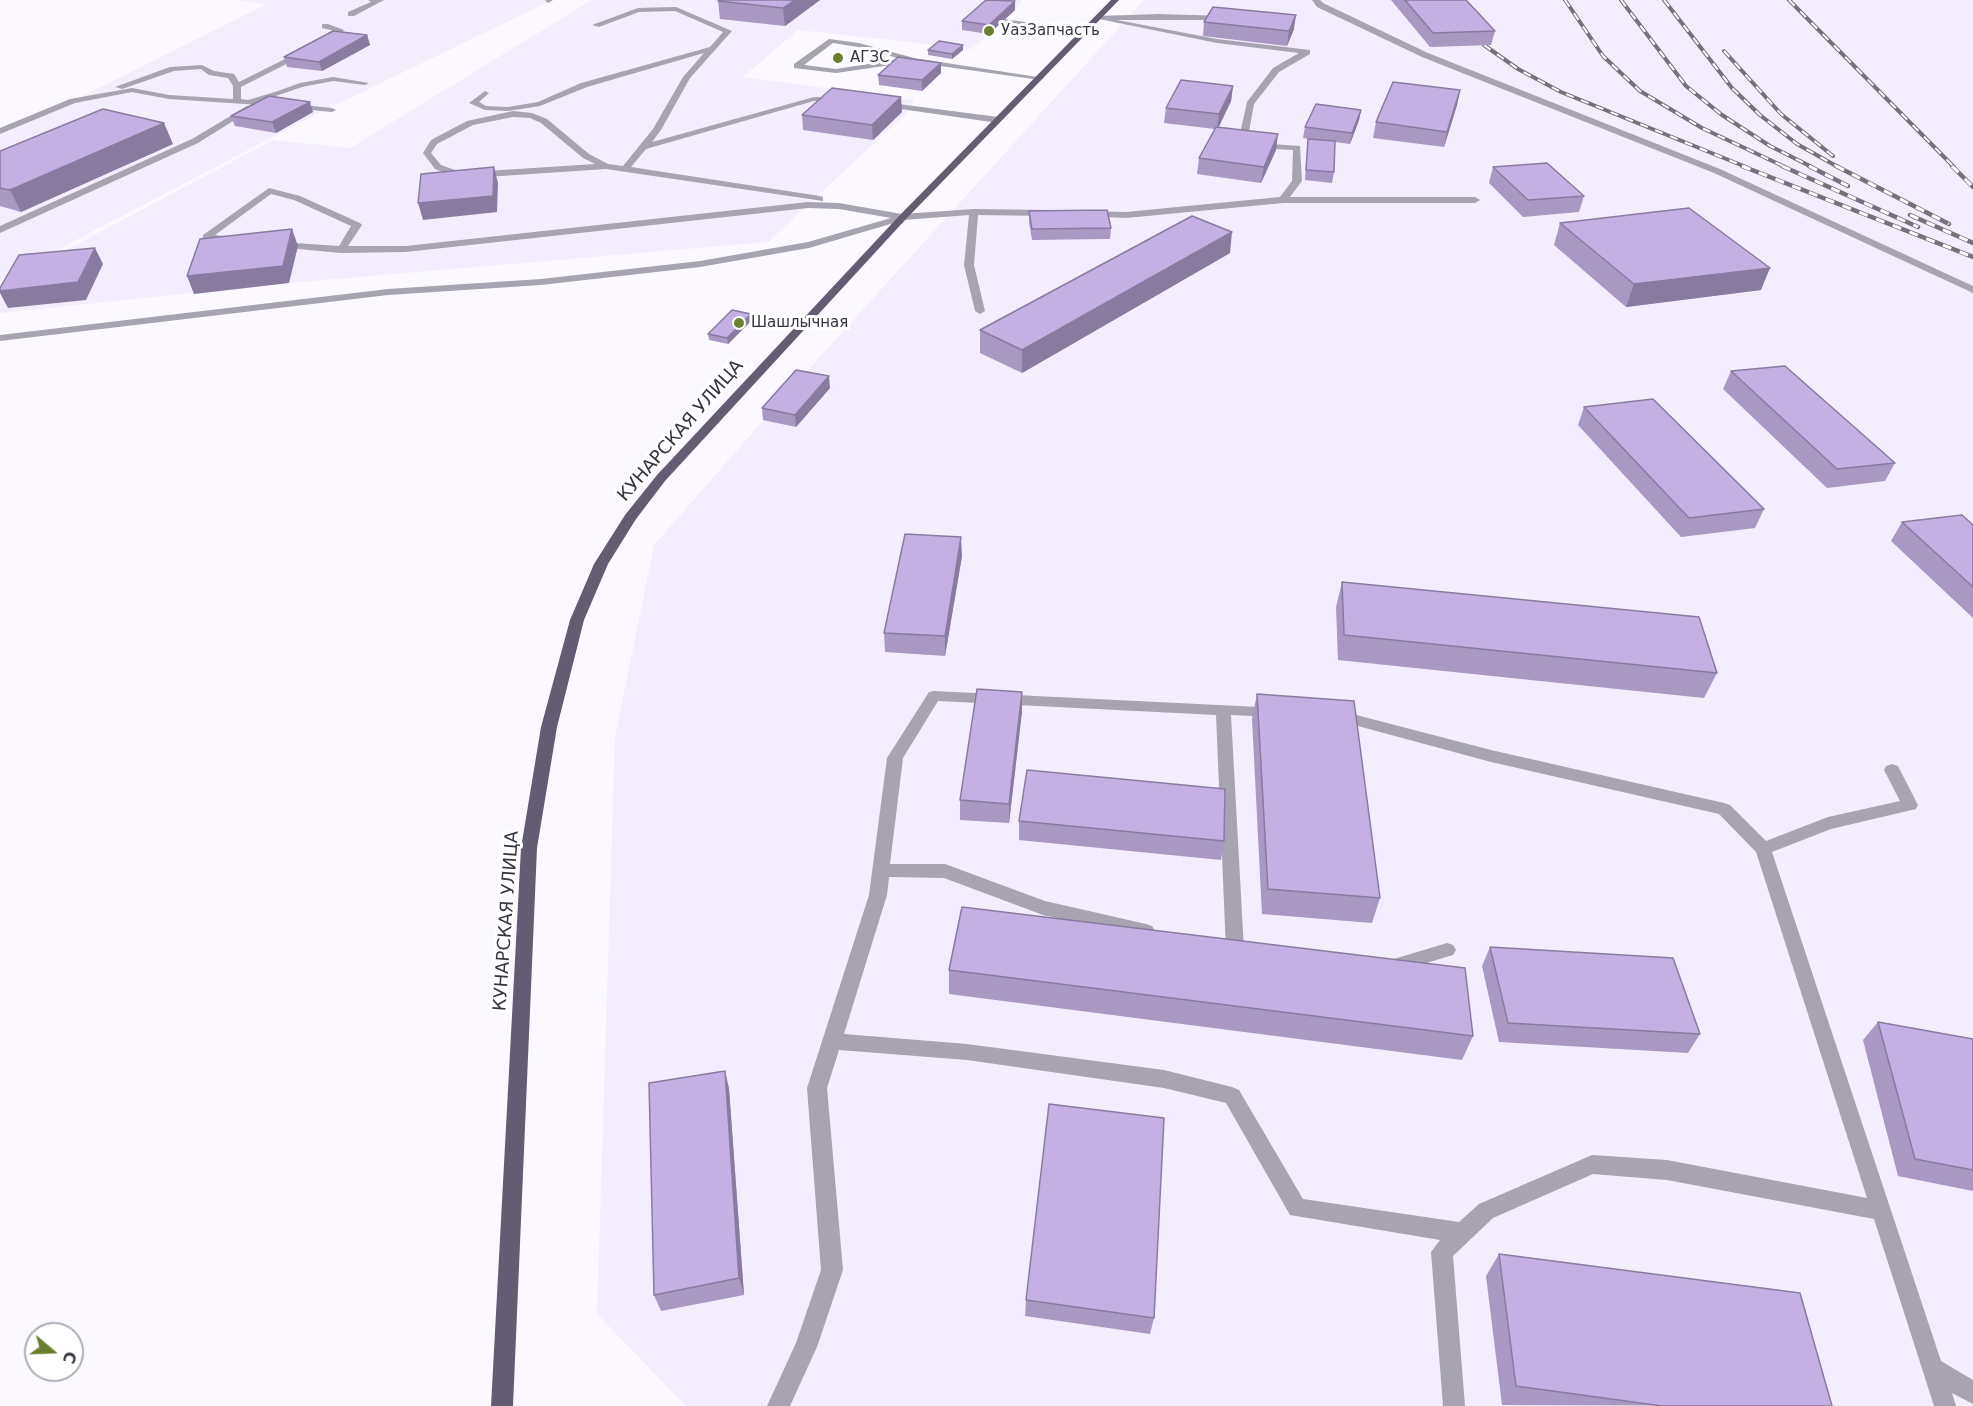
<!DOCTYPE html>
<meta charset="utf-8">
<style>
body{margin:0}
#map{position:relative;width:1973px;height:1406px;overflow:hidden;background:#fbf9ff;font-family:"DejaVu Sans",sans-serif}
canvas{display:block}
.north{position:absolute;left:24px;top:1322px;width:60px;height:60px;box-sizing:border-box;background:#fff;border:2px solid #afaeb3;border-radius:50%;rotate:109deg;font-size:16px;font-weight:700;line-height:24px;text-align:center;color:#383440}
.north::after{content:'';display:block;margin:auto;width:21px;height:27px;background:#6b7f30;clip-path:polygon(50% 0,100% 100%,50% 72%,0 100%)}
</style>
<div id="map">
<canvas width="1973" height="1406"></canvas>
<div class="north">С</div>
</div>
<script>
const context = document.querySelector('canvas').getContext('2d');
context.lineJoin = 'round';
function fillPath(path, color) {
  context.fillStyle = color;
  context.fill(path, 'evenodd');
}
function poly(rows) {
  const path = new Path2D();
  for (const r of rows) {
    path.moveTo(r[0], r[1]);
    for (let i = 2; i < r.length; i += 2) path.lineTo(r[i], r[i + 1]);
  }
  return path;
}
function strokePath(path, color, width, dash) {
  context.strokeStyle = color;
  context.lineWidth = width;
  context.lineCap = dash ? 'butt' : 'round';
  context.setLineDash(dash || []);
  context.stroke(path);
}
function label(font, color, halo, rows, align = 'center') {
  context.font = font + ' "DejaVu Sans",sans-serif';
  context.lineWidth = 6;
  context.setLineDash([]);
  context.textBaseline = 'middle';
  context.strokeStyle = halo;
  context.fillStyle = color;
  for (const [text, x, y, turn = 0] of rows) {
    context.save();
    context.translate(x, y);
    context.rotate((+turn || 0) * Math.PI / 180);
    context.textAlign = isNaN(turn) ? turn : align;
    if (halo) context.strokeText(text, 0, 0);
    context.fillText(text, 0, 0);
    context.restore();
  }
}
fillPath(poly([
 [234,0,552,0,317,114,0,280,0,133,73,101,267,4],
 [592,0,1022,0,1015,10,972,49,798,30,743,77,913,100,912,108,768,242,289,283,0,313,0,285,273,140,350,148],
 [1144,0,1973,0,1973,1406,686,1406,597,1314,615,738,654,545,797,382]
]), '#f3edfd');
fillPath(poly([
 [368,0,384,0,354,16,348,16,348,12,371,2,368,0],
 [545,0,553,0,548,3,545,0],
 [1312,0,1320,0,1323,3,1428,53,1720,169,1973,286,1973,293,1714,173,1422,57,1317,7,1312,0],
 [676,7,732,31,690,78,661,130,652,142,814,97,838,98,842,100,838,102,814,101,646,149,631,167,820,196,823,197,823,201,606,169,471,178,453,176,435,169,423,153,431,140,467,121,513,111,532,113,547,119,589,154,608,164,623,166,653,129,683,77,704,53,587,87,540,106,508,111,485,110,469,103,485,91,489,93,479,102,486,106,508,107,538,102,581,83,710,47,723,32,675,11,639,12,599,27,592,25,638,8,676,7],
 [513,117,530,118,541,123,583,158,595,164,471,172,455,170,441,165,431,153,437,144,473,125,513,117],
 [1159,14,1226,16,1230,18,1226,20,1117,20,1217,39,1310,50,1310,54,1279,72,1254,104,1248,137,1258,143,1300,146,1302,181,1290,197,1475,197,1480,200,1475,203,1283,203,1126,218,1085,216,1085,212,1088,211,1126,212,1280,197,1292,181,1293,150,1256,148,1239,138,1247,102,1273,68,1299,53,1217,43,1094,18,1098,16,1159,14],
 [1003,19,1085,30,1089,32,1085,34,1000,23,1003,19],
 [322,24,328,24,344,30,335,40,320,45,320,41,335,31,322,28,322,24],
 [829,39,859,43,914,58,1044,78,1040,80,912,62,836,73,794,68,794,64,829,39],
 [833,43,858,47,901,59,836,69,804,65,833,43],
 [301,51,305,53,304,55,241,87,241,99,248,100,278,91,300,83,333,77,369,83,365,85,333,81,302,87,261,101,263,103,259,105,169,99,132,92,75,103,0,134,0,128,70,99,132,88,169,95,233,99,233,86,228,78,209,75,201,69,174,71,122,89,115,87,170,67,202,65,214,71,234,74,239,82,301,51],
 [883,102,998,117,1002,120,998,123,880,106,879,104,883,102],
 [293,104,332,108,336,110,332,112,290,108,289,106,293,104],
 [247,106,254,108,198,143,0,233,0,226,192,139,247,106],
 [269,188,300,196,360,223,362,225,348,246,406,246,808,202,839,203,902,214,974,209,1049,210,1054,213,1049,216,978,215,974,265,985,311,980,314,975,311,964,265,969,215,904,220,809,248,700,267,541,285,388,295,0,341,0,335,388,289,541,279,700,261,808,242,891,218,839,209,808,208,406,252,341,253,277,247,277,243,280,242,339,246,351,226,294,200,271,194,215,235,235,238,235,242,203,239,203,235,269,188],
 [934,691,1279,708,1282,712,1274,717,1231,715,1244,950,1241,955,1235,957,1229,955,1226,950,1216,715,938,701,903,758,890,864,945,864,1045,901,1146,924,1152,926,1155,931,1152,936,1146,938,1043,915,944,878,889,877,887,895,844,1034,967,1044,1164,1070,1232,1087,1239,1090,1303,1199,1459,1222,1479,1204,1592,1155,1667,1160,1867,1198,1756,852,1719,814,1491,762,1332,719,1329,715,1332,711,1337,710,1491,750,1724,803,1730,805,1766,841,1828,817,1900,801,1884,770,1886,766,1892,764,1898,766,1918,805,1916,809,1831,829,1772,852,1941,1361,1973,1380,1973,1404,1952,1393,1956,1406,1934,1406,1874,1219,1667,1180,1593,1174,1493,1218,1453,1256,1465,1406,1443,1406,1431,1252,1440,1240,1290,1215,1226,1103,1164,1088,967,1060,839,1050,827,1088,843,1270,817,1347,790,1406,767,1406,796,1343,821,1270,807,1088,869,895,887,758,929,692,934,691],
 [1447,943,1453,945,1456,950,1453,955,1390,974,1384,972,1381,967,1384,962,1447,943]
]), '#a7a3b0');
fillPath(poly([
 [1111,0,1119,0,906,219,665,481,636,519,608,564,584,620,557,727,537,848,513,1406,491,1406,521,848,541,727,570,620,594,564,625,515,657,475,900,215,1111,0]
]), '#645c72');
const railFar1 = poly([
 [1565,0,1603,56,1640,91,1702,128,1785,167],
 [1621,0,1686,86,1722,115,1770,146,1812,167],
 [1664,0,1732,88,1760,115,1797,144,1838,167],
 [1789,0,1954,167],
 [1484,45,1518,69,1561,92,1746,167],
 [1724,51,1781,114,1833,156]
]);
const rail = poly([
 [1742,166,1973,257],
 [1782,166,1918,227],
 [1809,166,1848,186],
 [1836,166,1949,224],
 [1952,166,1973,187],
 [1910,215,1973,243]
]);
strokePath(railFar1, '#75717c', 4);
strokePath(rail, '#75717c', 4.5);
strokePath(railFar1, '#fff', 2, [8]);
strokePath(rail, '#fff', 3, [9]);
fillPath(poly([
 [719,0,820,0,785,26,720,19,718,1],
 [1391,0,1466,0,1495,31,1491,45,1430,47],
 [1015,10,989,34,962,30,962,21],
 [1204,22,1294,29,1287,46,1203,36],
 [367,35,370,45,322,71,287,67,284,57],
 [928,50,963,50,952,59,928,55],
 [941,73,922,91,879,85,878,75],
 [1233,86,1231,101,1219,127,1276,150,1261,183,1197,174,1199,158,1215,129,1164,123,1166,108],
 [1460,90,1457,105,1444,147,1373,138,1376,122],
 [1361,110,1359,120,1350,144,1335,142,1334,172,1332,183,1305,180,1307,150,1308,139,1317,140,1303,138,1305,127],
 [313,112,276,133,235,126,231,116],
 [902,112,873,140,803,130,802,115],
 [173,144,21,212,0,206,0,151],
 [1493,167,1584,196,1579,212,1523,217,1489,183],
 [1029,211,1111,228,1110,239,1032,240,1029,222],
 [1560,223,1761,290,1626,307,1554,245],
 [1230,253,1022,373,980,353,980,330],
 [751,314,752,320,728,344,709,340,708,334],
 [1731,371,1895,463,1885,481,1827,488,1723,389],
 [830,388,796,427,763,420,762,408],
 [1584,407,1764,509,1755,528,1681,537,1578,425],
 [1902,522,1973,525,1973,618,1891,541],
 [962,556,945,656,885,652,884,633],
 [1342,582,1717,673,1704,698,1338,660,1336,607],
 [1022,692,1022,711,1009,823,960,820,960,800],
 [1257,694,1380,898,1372,923,1262,914,1252,719],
 [1019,821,1224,841,1221,860,1019,840],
 [1490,947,1700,1034,1688,1053,1499,1042,1482,966],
 [949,970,1473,1036,1462,1060,949,994],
 [1878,1022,1973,1039,1973,1191,1898,1176,1863,1040],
 [725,1071,729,1089,744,1295,661,1311,654,1295],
 [1499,1254,1832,1406,1502,1405,1486,1276],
 [1026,1300,1154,1318,1150,1334,1025,1316]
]), '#a997c4');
fillPath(poly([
 [795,0,820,0,785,26,783,8],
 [1015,1,1015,10,989,34,989,25],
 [1296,15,1294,29,1287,46,1289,31],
 [367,35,370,45,322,71,319,62],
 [963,45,963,50,952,59,952,54],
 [941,63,941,73,922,91,922,80],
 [1233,86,1231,101,1217,130,1219,114],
 [1460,90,1457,105,1444,147,1447,132],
 [901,97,902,112,873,140,872,125],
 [310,102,313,112,276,133,272,122],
 [1361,110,1359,120,1350,144,1352,133],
 [164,123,173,144,21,212,10,190],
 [1278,134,1276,150,1261,183,1264,167],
 [494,167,498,183,497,212,423,220,418,203],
 [292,229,298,246,289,283,194,294,187,276],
 [1232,232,1230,253,1022,373,1022,350],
 [95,248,103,264,86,300,8,308,0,293,0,291],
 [1770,268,1761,290,1626,307,1634,284],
 [751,314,752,320,728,344,727,338],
 [829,376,830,388,796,427,795,415],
 [961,537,962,556,945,656,945,636],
 [1022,692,1022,711,1009,823,1009,804],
 [725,1071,729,1089,744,1295,739,1278]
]), '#897ba0');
const building = poly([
 [719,0,795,0,783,8,718,1,719,0],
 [986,0,1015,1,989,25,962,21,986,0],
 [1405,0,1466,0,1495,31,1433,33,1405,0],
 [1213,7,1296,15,1289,31,1204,22,1213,7],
 [333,31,367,35,319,62,284,57,333,31],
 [939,41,963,45,952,54,928,50,939,41],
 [898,57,941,63,922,80,878,75,898,57],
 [1181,80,1233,86,1219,114,1166,108,1181,80],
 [1393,82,1460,90,1447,132,1376,122,1393,82],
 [832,88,901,97,872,125,802,115,832,88],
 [269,96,310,102,272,122,231,116,269,96],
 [1316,104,1361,110,1352,133,1305,127,1316,104],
 [103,109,164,123,10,190,0,188,0,151,103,109],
 [1216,127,1278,134,1264,167,1199,158,1216,127],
 [1308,139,1335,141,1334,172,1306,170,1308,139],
 [1547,163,1584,196,1528,200,1493,167,1547,163],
 [494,167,493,196,418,203,421,174,494,167],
 [1689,208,1770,268,1634,284,1560,223,1689,208],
 [1107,210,1111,228,1032,229,1029,211,1107,210],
 [1192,216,1232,232,1022,350,980,330,1192,216],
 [292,229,283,266,187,276,200,239,292,229],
 [95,248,78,282,0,291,0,288,19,255,95,248],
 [732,310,751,314,727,338,708,334,732,310],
 [1785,366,1895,463,1837,469,1731,371,1785,366],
 [796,370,829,376,795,415,762,408,796,370],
 [1653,399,1764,509,1689,518,1584,407,1653,399],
 [1962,515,1973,525,1973,587,1902,522,1962,515],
 [905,534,961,537,945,636,884,633,905,534],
 [1342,582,1699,617,1717,673,1344,635,1342,582],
 [977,689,1022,692,1009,804,960,800,977,689],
 [1257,694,1354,701,1380,898,1268,889,1257,694],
 [1027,770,1225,789,1224,841,1019,821,1027,770],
 [962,907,1465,968,1473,1036,949,970,962,907],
 [1490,947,1673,958,1700,1034,1508,1023,1490,947],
 [1878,1022,1973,1039,1973,1170,1915,1159,1878,1022],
 [725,1071,739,1278,654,1295,649,1083,725,1071],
 [1049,1104,1164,1118,1154,1318,1026,1300,1049,1104],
 [1499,1254,1800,1293,1832,1406,1662,1406,1516,1386,1499,1254]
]);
fillPath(building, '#c4b0e4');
strokePath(building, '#897ba0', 1.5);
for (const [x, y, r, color] of [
 [989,31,6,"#6b7f30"],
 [838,58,6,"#6b7f30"],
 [739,323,6,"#6b7f30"]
]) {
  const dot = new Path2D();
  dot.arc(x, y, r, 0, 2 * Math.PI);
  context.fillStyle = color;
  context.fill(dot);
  strokePath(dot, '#fff', 2);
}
label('15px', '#383440', '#fff', [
 ["УазЗапчасть",1001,31],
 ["АГЗС",850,58],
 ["Шашлычная",751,323]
], 'left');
label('18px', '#383440', '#fff', [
 ["КУНАРСКАЯ УЛИЦА",681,431,-49],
 ["КУНАРСКАЯ УЛИЦА",507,921,-86]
]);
</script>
